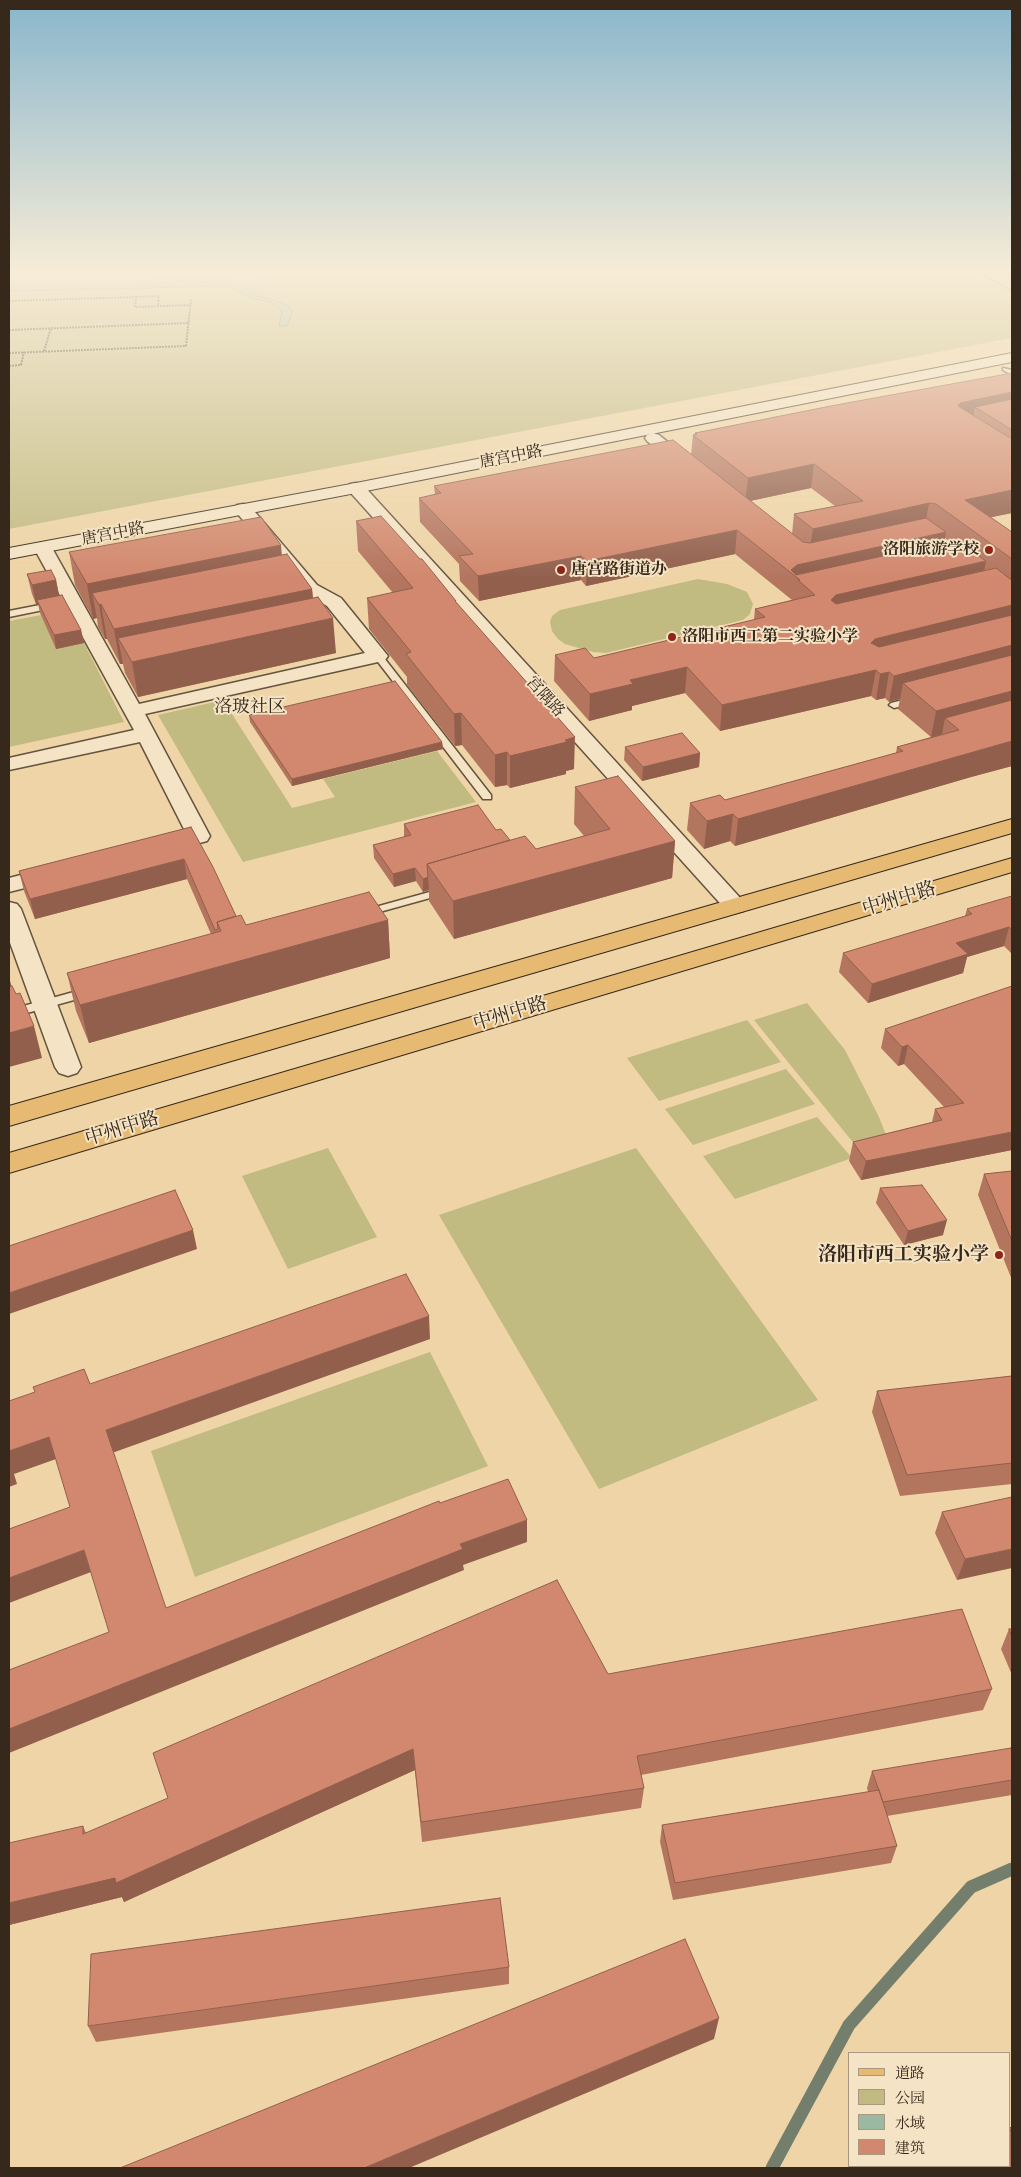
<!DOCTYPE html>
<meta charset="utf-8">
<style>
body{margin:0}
#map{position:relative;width:1021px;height:2177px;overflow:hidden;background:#eed4a6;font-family:"EB Garamond","Noto Serif SC",serif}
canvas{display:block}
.frame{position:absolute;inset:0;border:10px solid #36281b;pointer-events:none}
.legend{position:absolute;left:848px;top:2052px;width:162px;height:115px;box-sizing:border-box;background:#f4e3c5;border:1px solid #a89881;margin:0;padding:6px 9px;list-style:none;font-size:15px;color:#36281b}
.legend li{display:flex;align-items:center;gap:10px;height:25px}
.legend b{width:25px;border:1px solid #a89881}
</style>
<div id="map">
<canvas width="1021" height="2177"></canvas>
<div class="frame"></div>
<ul class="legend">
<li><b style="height:6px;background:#e7ba73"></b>道路</li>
<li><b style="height:14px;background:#c1ba81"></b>公园</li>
<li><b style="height:14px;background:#9bb9a2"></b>水域</li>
<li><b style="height:14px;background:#d1886e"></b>建筑</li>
</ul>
</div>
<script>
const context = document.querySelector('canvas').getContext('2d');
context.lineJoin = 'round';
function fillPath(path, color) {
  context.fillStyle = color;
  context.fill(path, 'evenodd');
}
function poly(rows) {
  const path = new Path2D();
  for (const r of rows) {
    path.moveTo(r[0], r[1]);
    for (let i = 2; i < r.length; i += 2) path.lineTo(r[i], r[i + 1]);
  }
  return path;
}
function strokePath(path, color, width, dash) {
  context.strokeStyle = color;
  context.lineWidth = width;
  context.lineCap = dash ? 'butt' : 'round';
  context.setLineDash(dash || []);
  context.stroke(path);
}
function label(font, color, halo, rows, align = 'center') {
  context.font = font + ' "EB Garamond","Noto Serif SC",serif';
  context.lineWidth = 4;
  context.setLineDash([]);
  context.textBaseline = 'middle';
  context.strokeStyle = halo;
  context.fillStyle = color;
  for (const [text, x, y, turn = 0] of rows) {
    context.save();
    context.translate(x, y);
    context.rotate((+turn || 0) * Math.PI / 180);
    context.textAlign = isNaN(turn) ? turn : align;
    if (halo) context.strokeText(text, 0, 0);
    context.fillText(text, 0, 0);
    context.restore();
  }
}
fillPath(poly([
 [9,274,1012,274,1012,338,9,529],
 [698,579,727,584,747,592,753,604,750,614,743,620,606,653,593,652,565,644,558,639,552,631,550,622,552,616,560,610],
 [41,615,56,648,84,643,124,722,9,747,9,621],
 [223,700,292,808,335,797,323,779,437,751,476,802,243,862,158,715],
 [807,1003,845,1050,878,1115,889,1142,860,1151,754,1020],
 [747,1020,781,1062,659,1101,627,1058],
 [786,1069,815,1104,693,1145,665,1109],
 [817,1117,852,1158,735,1199,703,1156],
 [328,1148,377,1237,288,1269,242,1176],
 [636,1148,818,1400,599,1489,439,1215],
 [430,1352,488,1466,195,1577,151,1451]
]), '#c1ba81');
const water = poly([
 [9,274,145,274,191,282,217,281,229,274,251,274,262,279,255,284,254,290,257,296,274,300,289,307,292,312,287,326,279,326,282,311,272,303,251,298,228,286,9,291,9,274]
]);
fillPath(water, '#9bb9a2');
strokePath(water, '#737f6c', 1);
strokePath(poly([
 [772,2168,849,2025,971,1887,1012,1869]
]), '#737f6c', 13);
const service = poly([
 [1003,368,1012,370,1012,375,1003,370,1003,368],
 [55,602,58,603,58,607,9,617,9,611,55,602],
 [378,653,381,654,491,795,491,799,483,799,375,658,373,656,378,653],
 [915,697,918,698,918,702,894,708,889,705,891,703,915,697],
 [444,888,449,891,448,893,365,916,359,913,361,911,444,888],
 [88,988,94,992,92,995,9,1018,9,1010,88,988]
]);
const minor = poly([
 [653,433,659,435,691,461,693,464,691,467,679,467,647,441,645,438,647,435,653,433],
 [356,483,362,484,743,901,747,906,743,911,735,913,727,911,350,492,348,488,350,484,356,483],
 [243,504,249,505,317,585,341,598,388,656,385,660,378,662,145,714,210,836,207,841,162,853,154,851,151,846,154,841,186,833,140,742,9,770,9,758,134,730,34,548,37,544,43,543,49,544,52,548,139,704,365,653,327,606,305,593,237,513,235,509,237,505,243,504],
 [56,866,64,868,67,873,64,878,9,892,9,878,56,866],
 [9,902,17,904,21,909,81,1067,77,1073,68,1076,59,1073,55,1067,9,940,9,902]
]);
const secondary = poly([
 [1012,353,1012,362,356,493,9,559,9,548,356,483,1012,353]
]);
const primary = poly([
 [983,274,1001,274,1012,280,1012,290,983,274],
 [1012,819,1012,833,9,1126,9,1106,1012,819],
 [1012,858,1012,872,9,1173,9,1153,1012,858]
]);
strokePath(service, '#64533e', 3);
strokePath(minor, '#64533e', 3);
strokePath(secondary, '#36281b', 2);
strokePath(primary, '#36281b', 2);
strokePath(poly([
 [136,297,159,296,158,306],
 [9,301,136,297,135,307,191,305],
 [9,330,189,323],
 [44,351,51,328],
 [9,353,186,346,191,299],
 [9,366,21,365,24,352]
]), '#36281b', 2, [2, 1]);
fillPath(service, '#f4e3c5');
fillPath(minor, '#f4e3c5');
fillPath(secondary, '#f4e3c5');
fillPath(primary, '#e7ba73');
fillPath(poly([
 [1012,373,1012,513,991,517,1012,532,1012,766,971,777,735,846,730,841,704,849,687,830,690,803,725,800,896,753,897,747,931,737,898,709,900,699,889,702,885,698,876,700,871,696,720,731,685,693,632,706,632,710,589,721,554,681,555,655,594,658,754,620,755,609,792,600,735,554,586,586,581,580,479,601,460,581,459,564,420,522,419,498,435,495,434,486,691,455,693,435,695,435,695,433],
 [811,488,835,506,794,514,792,534,750,501],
 [945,538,949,541,944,542],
 [356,521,456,603,574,769,566,771,566,774,510,788,507,785,495,787,462,745,455,746,407,685,407,677,369,629,367,598,393,593,358,551],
 [69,552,282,555,312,589,313,598,336,653,138,697,125,673,123,664,120,664,107,639,105,639,98,627,97,618,93,619,75,585],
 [27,574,56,580,59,595,81,630,84,643,56,649,40,613,38,604,36,604,32,594],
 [249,715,442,742,443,749,292,786,250,722],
 [625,747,700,753,699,767,642,781,624,760],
 [575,787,675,841,672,878,454,939,429,901,429,890,423,892,416,881,394,887,374,858,373,845,404,837,404,824,496,830,510,840,536,849,584,836,574,824],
 [191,827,236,916,246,925,388,920,390,958,89,1043,76,1011,67,973,211,934,187,879,35,919,24,891,19,871],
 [1012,896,1012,954,1004,946,967,957,963,973,868,1003,839,972,843,953,965,916,967,909],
 [1012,986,1012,1150,861,1180,849,1161,853,1142,932,1122,935,1109,944,1107,904,1064,898,1066,881,1048,885,1029],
 [1012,1171,1012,1280,978,1195,984,1174],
 [880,1188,943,1235,904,1245,876,1203],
 [1012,1376,1012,1484,900,1496,872,1412,877,1391],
 [1012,1497,957,1580,935,1533,942,1512],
 [1009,1629,1012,1629,1012,1675,1001,1649],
 [608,1674,992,1689,983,1710,641,1775,644,1788,641,1808,422,1842,415,1770,124,1902,122,1897,9,1925,83,1826,86,1833],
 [1012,1753,1012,1795,887,1816,897,1846,891,1863,673,1900,660,1842,662,1825,868,1792,867,1788,872,1771],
 [509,1967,509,1984,96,2042,88,2026],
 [1012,2126,1012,2168,1010,2168,1009,2166,1010,2166,1010,2128]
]), '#b4755f');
fillPath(poly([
 [1012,392,1012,414,975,407,972,423,958,406,960,403],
 [814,464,811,488,745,502,748,478],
 [1012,490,1012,513,963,523,965,500],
 [929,503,925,527,809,553,813,529],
 [737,530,735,554,586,586,587,561],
 [946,532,942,557,800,580,791,570,797,565],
 [281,545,284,579,101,604,107,639,105,639,99,605,92,593,97,618,93,619,87,584],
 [581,556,581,580,479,601,478,576],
 [986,561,981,586,833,620,831,600,836,595],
 [56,580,60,600,37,600,38,604,36,604,32,585],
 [312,589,315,622,333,618,336,653,138,697,132,662,118,638,123,664,120,664,114,629],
 [1012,605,1012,626,867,668,871,643,875,639],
 [81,630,84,643,56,649,54,635],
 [1012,645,1012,666,903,683,900,699,889,702,894,676],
 [687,667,685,693,632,706,632,710,589,721,590,694,630,680],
 [876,670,871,696,720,731,722,705],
 [889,672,885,698,876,700,880,674],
 [1012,691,1012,712,945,718,942,734,931,737,936,711],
 [461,713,462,745,455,746,454,714],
 [575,737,574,769,566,771,566,774,510,788,510,756],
 [1012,741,1012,766,971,777,735,846,738,819,977,751],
 [442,742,443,749,292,786,292,779],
 [507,752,507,785,495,787,495,755],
 [700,753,699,767,642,781,643,767],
 [733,814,730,841,704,849,707,821],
 [675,841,672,878,454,939,453,901],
 [184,859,187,879,35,919,30,899],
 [415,868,416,881,394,887,393,874],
 [428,877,429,890,423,892,423,879],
 [388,920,390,958,89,1043,80,1005],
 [1009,927,1004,946,967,957,963,973,868,1003,872,984,956,943],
 [9,977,17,1006,9,1008],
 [34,1026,42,1058,9,1067,9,1033],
 [908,1045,904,1064,898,1066,902,1047],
 [1012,1132,1012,1150,861,1180,866,1161],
 [947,1220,943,1235,904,1245,908,1231],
 [193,1230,197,1249,9,1314,9,1293],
 [429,1316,430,1339,112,1453,106,1430],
 [49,1437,56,1459,14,1474,17,1484,9,1487,9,1451],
 [527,1520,527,1542,463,1565,464,1570,9,1753,9,1729,460,1544],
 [1012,1549,1012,1568,957,1580,965,1559],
 [84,1550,91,1572,9,1603,9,1578],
 [413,1749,415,1770,124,1902,122,1897,9,1925,9,1903],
 [719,2018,714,2039,409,2168,364,2168]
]), '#925f4d');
const building = poly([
 [1012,373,1012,392,960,403,958,406,1012,439,1012,490,965,500,1012,532,1012,559,936,504,929,503,813,529,794,514,863,501,814,464,748,478,693,435,697,434,695,433,836,405,1012,373],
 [1012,399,1012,430,975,407,1012,399],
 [673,440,803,542,810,543,926,518,946,532,797,565,791,570,796,575,956,540,986,561,836,595,831,600,836,604,996,568,1010,579,1012,579,1012,605,875,639,871,643,879,647,1012,615,1012,645,894,676,889,672,880,674,876,670,722,705,687,667,630,680,633,684,590,694,555,655,585,648,594,658,765,617,755,609,815,595,798,580,800,580,737,530,587,561,581,556,478,576,459,556,473,554,419,498,441,493,434,486,673,440],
 [381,516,420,559,422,559,456,601,455,601,575,737,565,740,567,742,510,756,507,752,495,755,461,713,454,714,406,654,411,652,367,598,413,588,356,521,381,516],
 [261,517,281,545,87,584,69,552,261,517],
 [287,554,312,589,114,629,101,604,99,605,92,593,287,554],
 [51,570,56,580,32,585,27,574,51,570],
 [62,595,81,630,54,635,37,600,62,595],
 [318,597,333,618,132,662,118,638,318,597],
 [1012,655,1012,691,936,711,903,683,1012,655],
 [395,681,442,742,292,779,249,715,395,681],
 [1012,700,1012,741,977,751,738,819,733,814,707,821,690,803,720,795,725,800,903,751,897,747,959,730,945,718,1012,700],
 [682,733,700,753,643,767,625,747,682,733],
 [618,776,675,841,453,901,427,864,525,836,536,849,610,829,575,787,618,776],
 [478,805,496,830,501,829,510,840,427,864,428,877,423,879,415,868,393,874,373,845,411,835,404,824,478,805],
 [191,827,213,867,236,916,217,922,218,929,215,930,184,859,30,899,19,871,191,827],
 [369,892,388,920,80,1005,67,973,221,931,217,922,241,915,246,925,369,892],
 [1012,896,1012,930,1009,927,956,943,968,954,872,984,843,953,972,914,967,909,1012,896],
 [12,986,16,994,20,993,34,1026,9,1033,9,987,12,986],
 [1012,986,1012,1132,866,1161,853,1142,942,1120,935,1109,964,1103,908,1045,902,1047,885,1029,1012,986],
 [1012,1171,1012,1241,984,1174,1012,1171],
 [922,1185,947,1220,908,1231,880,1188,922,1185],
 [175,1190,193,1230,9,1293,9,1246,175,1190],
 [406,1274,429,1316,106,1430,166,1608,439,1501,440,1503,508,1479,527,1520,460,1544,463,1549,9,1729,9,1670,109,1632,84,1550,9,1578,9,1529,70,1507,49,1437,9,1451,9,1401,35,1392,33,1387,84,1369,90,1384,406,1274],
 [1012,1376,1012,1463,907,1475,877,1391,1012,1376],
 [1012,1497,1012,1549,965,1559,942,1512,1012,1497],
 [557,1580,608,1674,962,1609,992,1689,637,1756,644,1788,421,1822,413,1749,116,1883,115,1878,9,1903,9,1843,83,1826,83,1834,168,1798,153,1753,557,1580],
 [1009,1629,1012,1629,1012,1637,1009,1629],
 [1011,1748,1012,1753,1012,1780,883,1802,872,1771,1011,1748],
 [879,1790,897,1846,675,1883,662,1825,879,1790],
 [500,1898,509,1967,88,2026,91,1954,500,1898],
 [685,1939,719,2018,364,2168,120,2168,685,1939],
 [1012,2126,1012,2134,1010,2129,1010,2128,1012,2126]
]);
fillPath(building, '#d1886e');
strokePath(building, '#925f4d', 1);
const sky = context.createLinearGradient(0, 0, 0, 579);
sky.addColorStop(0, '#89b6cc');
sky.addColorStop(0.47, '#f7ecd7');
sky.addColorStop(1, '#f7ecd700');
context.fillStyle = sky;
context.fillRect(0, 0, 1021, 579);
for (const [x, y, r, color] of [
 [989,550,5,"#8f2418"],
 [561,570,5,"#8f2418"],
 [672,637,5,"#8f2418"],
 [999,1255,5,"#8f2418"]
]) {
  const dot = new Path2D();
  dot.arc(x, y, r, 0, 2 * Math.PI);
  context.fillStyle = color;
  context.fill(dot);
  strokePath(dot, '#f4e3c5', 2);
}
label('16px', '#36281b', '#f4e3c5', [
 ["唐宫中路",511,457,-11],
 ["唐宫中路",113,534,-11],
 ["宫隅路",545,697,48]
]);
label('bold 16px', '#36281b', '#f4e3c5', [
 ["洛阳旅游学校",979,550,"right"],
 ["唐宫路街道办",571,570],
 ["洛阳市西工第二实验小学",682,637]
], 'left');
label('18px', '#36281b', '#f4e3c5', [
 ["洛玻社区",250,707]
]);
label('19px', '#36281b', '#f4e3c5', [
 ["中州中路",899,899,-17],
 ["中州中路",510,1014,-17],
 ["中州中路",122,1129,-17]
]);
label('bold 19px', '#36281b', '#f4e3c5', [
 ["洛阳市西工实验小学",989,1255]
], 'right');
</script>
